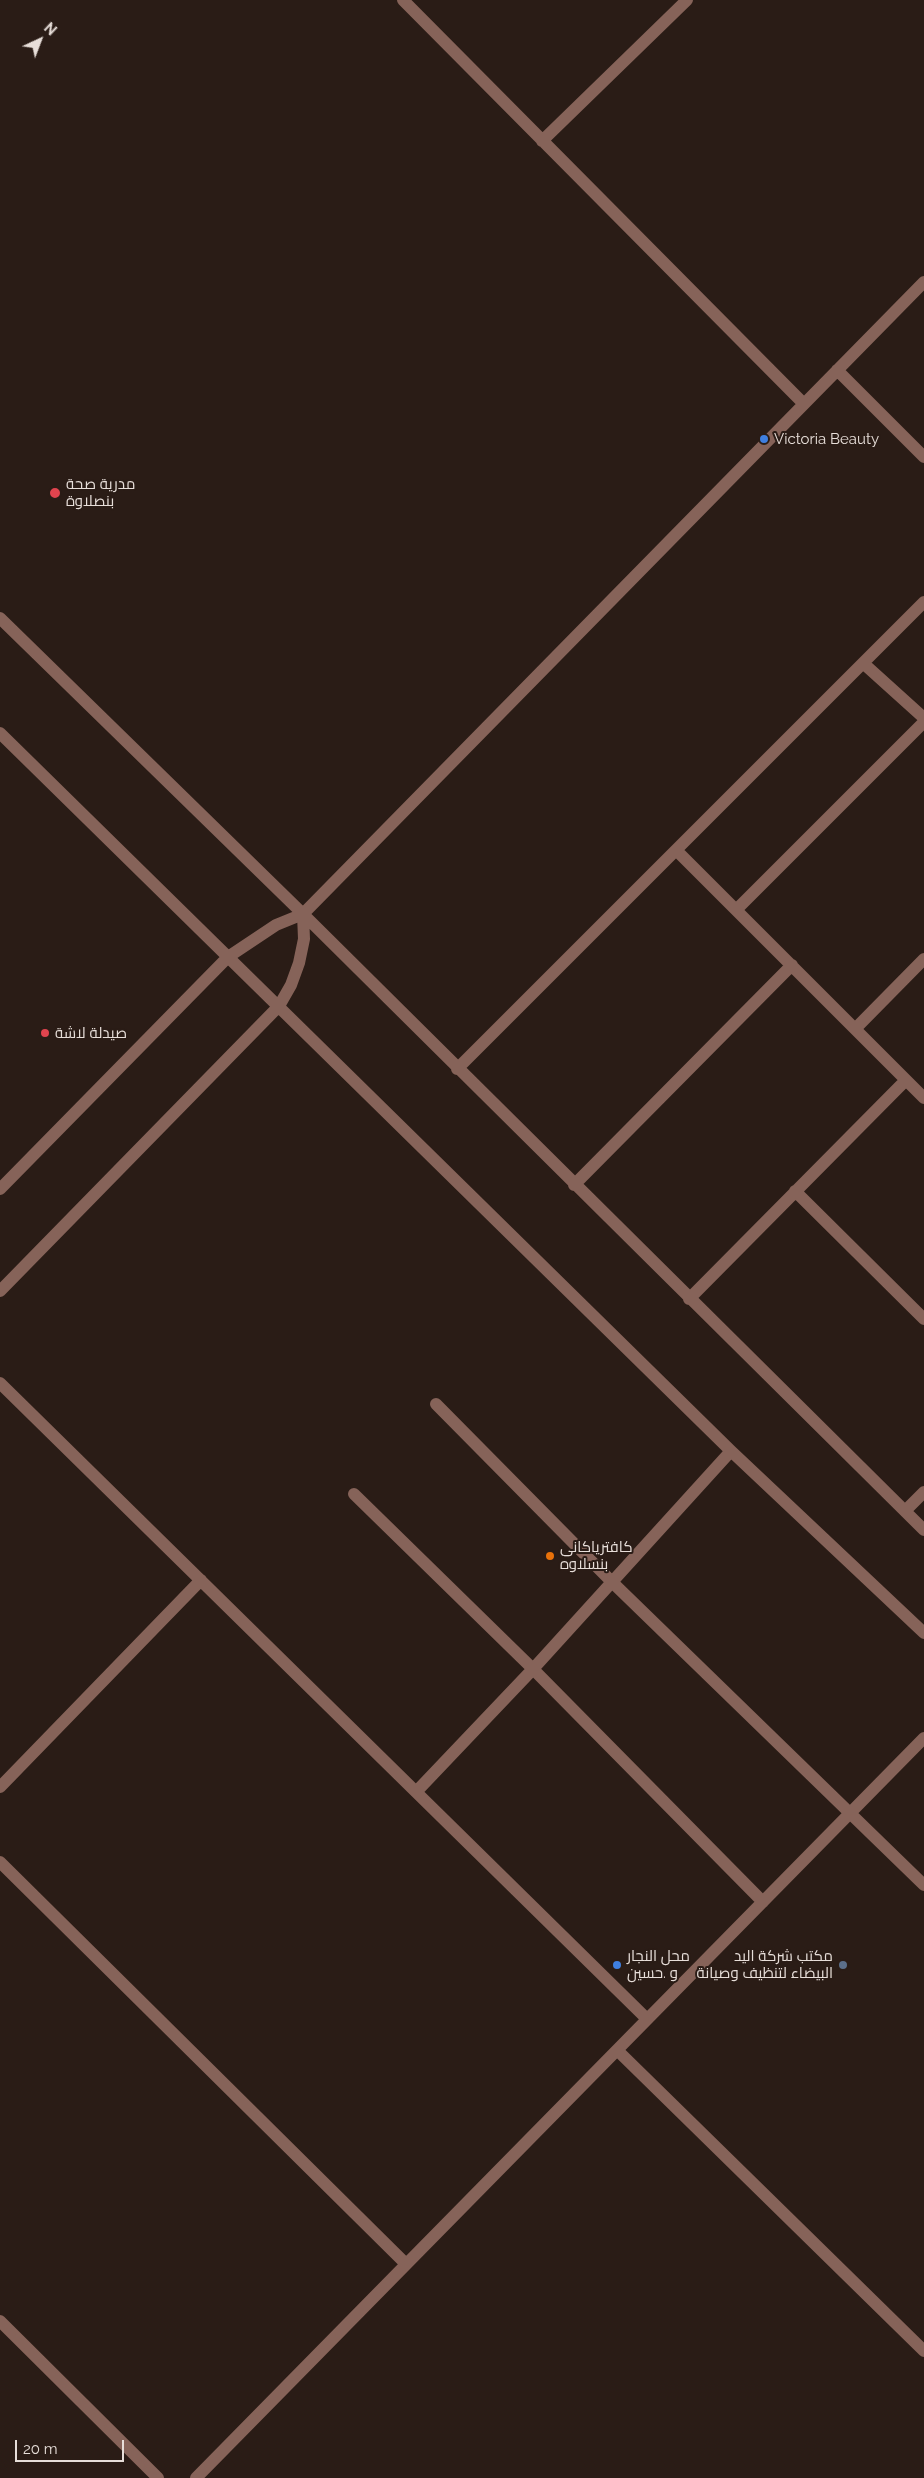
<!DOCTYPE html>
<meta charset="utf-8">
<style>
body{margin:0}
#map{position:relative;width:924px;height:2478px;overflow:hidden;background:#2a1c16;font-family:Raleway,sans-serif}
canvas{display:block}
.north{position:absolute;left:15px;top:15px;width:50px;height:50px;-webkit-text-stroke:4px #2a1c16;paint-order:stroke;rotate:43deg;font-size:14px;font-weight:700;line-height:20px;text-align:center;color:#e7ded9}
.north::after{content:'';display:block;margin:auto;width:18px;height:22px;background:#e7ded9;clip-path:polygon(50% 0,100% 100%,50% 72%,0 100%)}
.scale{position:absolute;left:15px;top:2440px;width:109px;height:22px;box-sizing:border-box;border:2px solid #e7ded9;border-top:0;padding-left:6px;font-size:15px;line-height:18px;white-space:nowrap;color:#e7ded9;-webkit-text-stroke:4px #2a1c16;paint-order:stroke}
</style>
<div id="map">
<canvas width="924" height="2478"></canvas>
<div class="north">N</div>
<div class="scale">20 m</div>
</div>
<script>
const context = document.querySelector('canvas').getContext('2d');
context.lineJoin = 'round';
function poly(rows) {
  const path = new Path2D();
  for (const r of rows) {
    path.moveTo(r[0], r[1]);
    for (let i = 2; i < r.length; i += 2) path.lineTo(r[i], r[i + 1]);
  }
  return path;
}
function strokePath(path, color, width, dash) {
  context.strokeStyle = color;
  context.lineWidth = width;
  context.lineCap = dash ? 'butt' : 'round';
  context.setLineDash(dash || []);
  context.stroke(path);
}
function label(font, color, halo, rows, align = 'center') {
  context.font = font + ' Raleway,Cairo,sans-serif';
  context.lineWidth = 4;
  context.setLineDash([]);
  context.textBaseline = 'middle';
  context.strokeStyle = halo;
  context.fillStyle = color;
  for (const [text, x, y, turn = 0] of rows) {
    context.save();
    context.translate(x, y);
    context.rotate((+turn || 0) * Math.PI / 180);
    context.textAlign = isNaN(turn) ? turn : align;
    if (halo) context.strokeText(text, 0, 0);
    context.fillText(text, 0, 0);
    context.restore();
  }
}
strokePath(poly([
 [403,0,804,404],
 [542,141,687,0],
 [837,370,924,457],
 [0,618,303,914,924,1530],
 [863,663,924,718],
 [0,733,731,1451,924,1633],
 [676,850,924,1098],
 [736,910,924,722],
 [855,1029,924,959],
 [457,1069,924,602],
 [574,1185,792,965],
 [0,1189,228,957,276,925,303,914,924,282],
 [795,1191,924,1319],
 [0,1291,279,1006,291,985,299,963,304,939,303,914],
 [689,1299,906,1080],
 [0,1383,647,2019],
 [436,1404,611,1581,924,1885],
 [354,1494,533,1669,763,1902],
 [905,1511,924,1492],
 [0,1787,201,1580],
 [416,1792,533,1669,731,1451],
 [0,1862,406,2264],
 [617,2050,924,2351],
 [0,2321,158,2478],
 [196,2478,924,1738]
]), '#866359', 12);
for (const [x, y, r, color] of [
 [764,439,5,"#3f7fe0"],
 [55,493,6,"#e0444e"],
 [45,1033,5,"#e0444e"],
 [550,1556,5,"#e8710a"],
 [617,1965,5,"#3f7fe0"],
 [843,1965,5,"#5c6f8a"]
]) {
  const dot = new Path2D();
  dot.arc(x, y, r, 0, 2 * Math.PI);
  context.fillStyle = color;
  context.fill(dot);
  strokePath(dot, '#2a1c16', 2);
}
label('15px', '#e7ded9', '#2a1c16', [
 ["Victoria Beauty",774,439],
 ["مدرية صحة",66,484],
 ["بنصلاوة",66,501],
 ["صيدلة لاشة",55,1033],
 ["كافترياكانى",560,1547],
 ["بنسلاوه",560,1564],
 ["محل النجار",627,1956],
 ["و .حسين",627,1973],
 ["مكتب شركة الید",833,1956,"right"],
 ["البیضاء لتنظیف وصیانة",833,1973,"right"]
], 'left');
</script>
